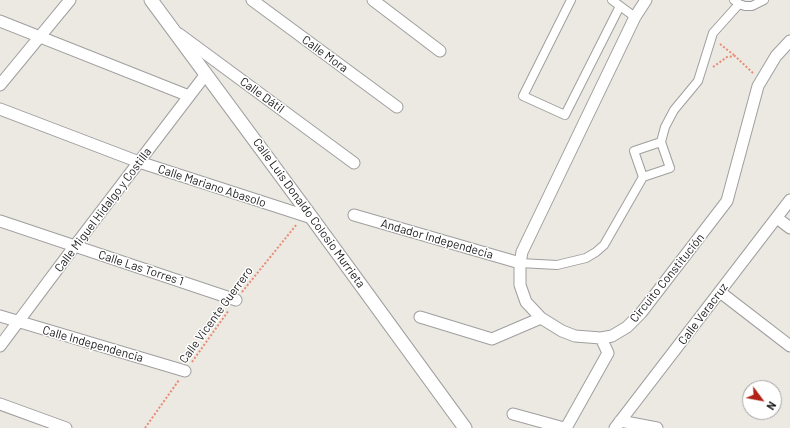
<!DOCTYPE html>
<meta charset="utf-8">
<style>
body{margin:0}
#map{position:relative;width:790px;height:428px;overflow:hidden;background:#ece9e2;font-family:Barlow,sans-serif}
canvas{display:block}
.north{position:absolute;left:742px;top:380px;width:40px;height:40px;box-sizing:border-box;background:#fff;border:1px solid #a4a4a4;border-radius:50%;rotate:122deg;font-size:11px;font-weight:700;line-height:16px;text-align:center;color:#1b1b1b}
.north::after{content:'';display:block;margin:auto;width:14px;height:18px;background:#b12216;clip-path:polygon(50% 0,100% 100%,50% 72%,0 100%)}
</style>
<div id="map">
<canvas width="790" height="428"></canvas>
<div class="north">N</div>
</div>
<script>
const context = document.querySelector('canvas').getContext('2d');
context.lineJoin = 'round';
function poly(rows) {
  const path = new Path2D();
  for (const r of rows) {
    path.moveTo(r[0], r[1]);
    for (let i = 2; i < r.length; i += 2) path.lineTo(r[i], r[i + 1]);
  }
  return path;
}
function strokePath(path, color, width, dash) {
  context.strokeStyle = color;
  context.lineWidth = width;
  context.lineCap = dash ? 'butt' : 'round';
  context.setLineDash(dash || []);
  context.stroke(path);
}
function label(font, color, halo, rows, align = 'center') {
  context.font = font + ' Barlow,sans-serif';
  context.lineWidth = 3;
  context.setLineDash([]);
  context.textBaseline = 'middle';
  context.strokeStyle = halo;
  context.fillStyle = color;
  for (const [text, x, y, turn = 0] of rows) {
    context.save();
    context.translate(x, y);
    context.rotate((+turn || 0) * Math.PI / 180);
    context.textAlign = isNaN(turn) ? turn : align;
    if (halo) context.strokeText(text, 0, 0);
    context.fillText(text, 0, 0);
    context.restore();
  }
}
const pedestrian = poly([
 [571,0,523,96,565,115,620,6],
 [612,0,635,17],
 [734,0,739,4,745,6,752,6,764,0],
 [661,142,665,127,674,110,698,81,713,33,739,4],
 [661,142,670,168,643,177,634,151,661,142],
 [520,263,557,265,586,258,596,252,604,245,643,177]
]);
const minor = poly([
 [252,0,397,107],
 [373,0,440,51],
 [646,0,635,17,522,252,520,263,520,285,526,302,541,318,562,331,575,336,601,338,612,336,627,327,641,313,727,201,758,86,776,56,790,41],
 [0,21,189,96],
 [179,34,354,163],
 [0,85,70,0],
 [0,109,139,162,312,218],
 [354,215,520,263],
 [777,218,790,228],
 [0,221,236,300],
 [720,292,790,346],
 [0,316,185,371],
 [420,317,492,339,541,318],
 [0,346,74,247,206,74],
 [0,404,66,428],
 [513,414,564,428],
 [620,421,657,428],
 [566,428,608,353,601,338],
 [615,428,790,200]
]);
const tertiary = poly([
 [151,0,312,218,465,428]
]);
strokePath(pedestrian, '#9f9f9f', 10);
strokePath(minor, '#9f9f9f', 13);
strokePath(tertiary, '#9f9f9f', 15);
strokePath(poly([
 [720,44,734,55],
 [713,67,727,57,735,56,753,73],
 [242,292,297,224],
 [192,362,229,310],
 [145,428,179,380]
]), '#e98a75', 2, [2, 2]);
strokePath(pedestrian, '#fff', 8);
strokePath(minor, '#fff', 11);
strokePath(tertiary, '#fff', 13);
label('12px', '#1b1b1b', '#fff', [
 ["Calle Mora",325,54,36],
 ["Calle Dátil",262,95,36],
 ["Calle Mariano Abasolo",212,186,18],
 ["Calle Miguel Hidalgo y Costilla",103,210,-53],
 ["Calle Luis Donaldo Colosio Murrieta",309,213,54],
 ["Andador Independecia",437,239,16],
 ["Calle Las Torres 1",141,268,18],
 ["Circuito Constitución",667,278,-51],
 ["Calle Veracruz",703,314,-53],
 ["Calle Vicente Guerrero",216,315,-54],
 ["Calle Independencia",93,344,16]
]);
</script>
